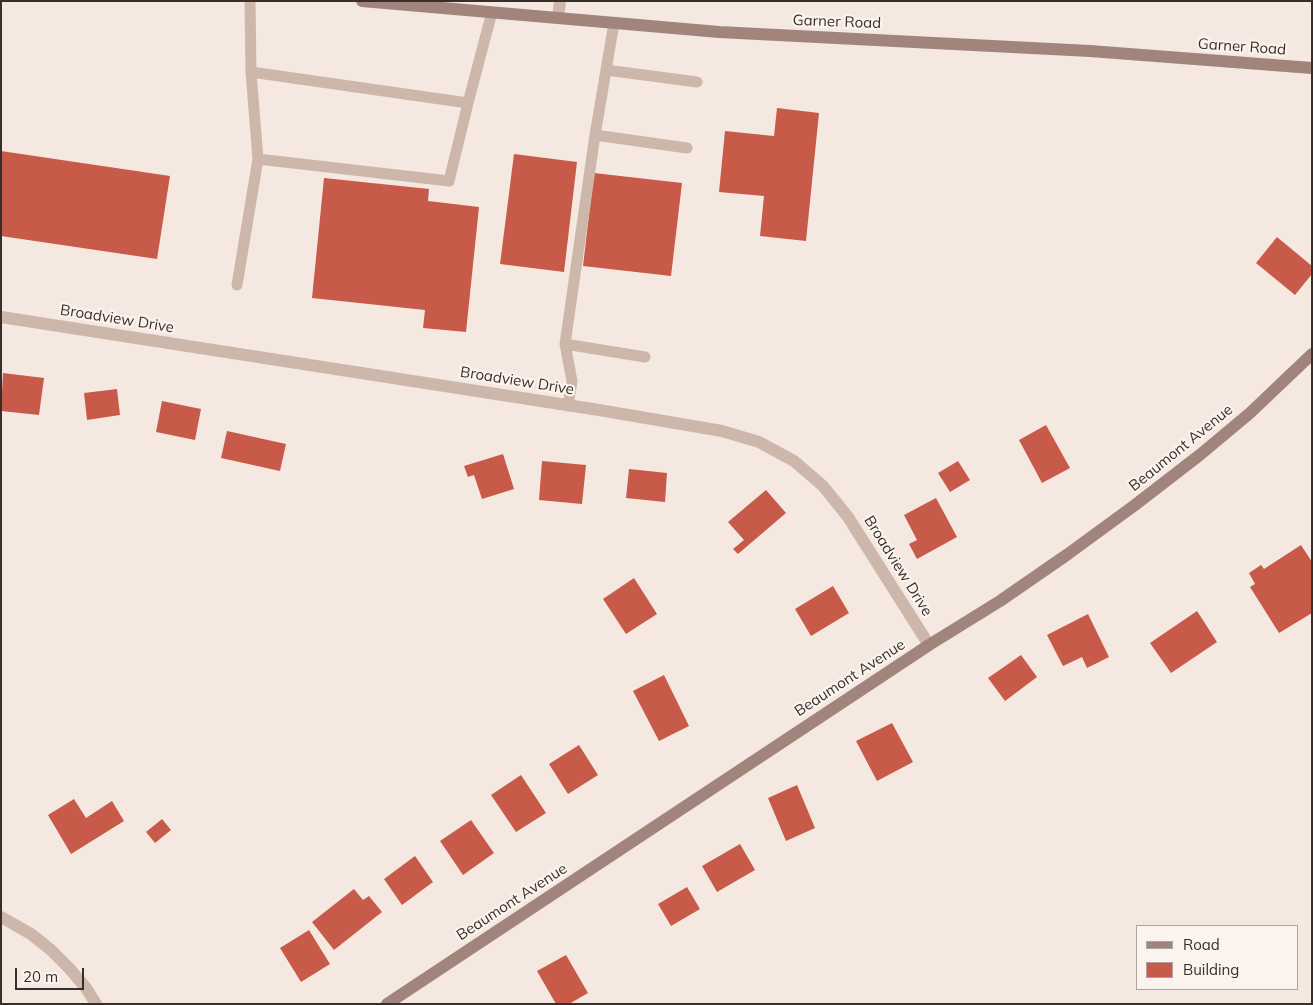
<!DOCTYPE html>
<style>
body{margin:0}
#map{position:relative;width:1313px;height:1005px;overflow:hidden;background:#f4e8e0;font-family:Mulish,sans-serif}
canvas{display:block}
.frame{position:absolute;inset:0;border:2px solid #3a2e2a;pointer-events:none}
.legend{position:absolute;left:1136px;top:925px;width:162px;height:65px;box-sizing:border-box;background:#fbf3ed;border:1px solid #aea49f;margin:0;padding:6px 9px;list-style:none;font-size:15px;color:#3a2e2a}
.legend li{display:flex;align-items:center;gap:10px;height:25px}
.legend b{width:25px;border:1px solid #aea49f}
.scale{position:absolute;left:15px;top:968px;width:69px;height:22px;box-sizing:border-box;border:2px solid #3a2e2a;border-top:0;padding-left:6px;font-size:15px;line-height:18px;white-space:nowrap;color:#3a2e2a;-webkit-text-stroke:4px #fbf3ed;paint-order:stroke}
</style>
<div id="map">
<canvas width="1313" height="1005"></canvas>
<div class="frame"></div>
<ul class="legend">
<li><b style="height:6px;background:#a1857c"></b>Road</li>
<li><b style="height:14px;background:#c85a49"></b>Building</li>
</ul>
<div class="scale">20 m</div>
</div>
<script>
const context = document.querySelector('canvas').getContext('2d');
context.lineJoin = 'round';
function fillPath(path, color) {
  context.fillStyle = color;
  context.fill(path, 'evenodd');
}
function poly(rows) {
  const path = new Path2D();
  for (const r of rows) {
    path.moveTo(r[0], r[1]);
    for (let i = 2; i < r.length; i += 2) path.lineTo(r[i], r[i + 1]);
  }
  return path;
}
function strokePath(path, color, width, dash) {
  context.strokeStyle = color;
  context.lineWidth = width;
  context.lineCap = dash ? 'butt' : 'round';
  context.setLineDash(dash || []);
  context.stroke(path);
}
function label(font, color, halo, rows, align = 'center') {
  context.font = font + ' Mulish,sans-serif';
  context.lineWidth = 4.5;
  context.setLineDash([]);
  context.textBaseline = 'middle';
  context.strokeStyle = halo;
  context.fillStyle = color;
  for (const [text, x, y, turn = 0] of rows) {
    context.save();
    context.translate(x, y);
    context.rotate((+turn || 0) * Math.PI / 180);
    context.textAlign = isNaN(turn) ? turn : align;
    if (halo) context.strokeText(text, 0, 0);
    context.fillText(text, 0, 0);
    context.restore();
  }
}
fillPath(poly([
 [777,108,819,113,806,241,760,236,764,196,719,192,725,131,774,136],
 [1,151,170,176,157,259,1,236],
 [514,154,577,162,564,272,500,264],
 [594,173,682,183,671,276,583,266],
 [324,178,429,189,428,201,479,207,466,332,423,328,425,310,312,298],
 [1277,237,1312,266,1312,274,1295,295,1256,263],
 [3,373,44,378,39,415,1,411],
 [117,389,120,415,87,420,84,393],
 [162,401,201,409,195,440,156,432],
 [1046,425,1070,468,1042,483,1019,440],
 [227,431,286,444,280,471,221,458],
 [503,454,514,489,482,499,474,475,468,477,464,466],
 [542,461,586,465,582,504,539,500],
 [958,461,970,480,950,492,938,473],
 [629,469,667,473,665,502,626,498],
 [766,490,786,513,738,554,733,549,744,540,728,522],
 [936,498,957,537,917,559,909,544,917,540,904,515],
 [1301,545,1312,562,1312,613,1279,633,1250,587,1255,584,1249,573,1261,565,1264,569],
 [634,578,657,614,626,634,603,599],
 [833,586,849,613,811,636,795,609],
 [1197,611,1217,642,1171,673,1150,643],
 [1088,614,1109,657,1087,668,1082,657,1063,666,1047,635],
 [1021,655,1037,677,1005,701,988,678],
 [664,675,689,726,659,741,633,691],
 [892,723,913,762,877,781,856,741],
 [579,745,598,775,568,794,549,764],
 [521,775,546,813,516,832,491,795],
 [797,785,815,828,786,841,768,798],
 [74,799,86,818,112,801,124,821,71,854,48,815],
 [162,819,171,830,155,843,146,832],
 [471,820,494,853,463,875,440,841],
 [740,844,755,870,717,892,702,866],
 [415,856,433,882,402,905,384,879],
 [687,887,700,909,671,926,658,904],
 [354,889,363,900,369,896,382,912,334,950,312,922],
 [309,930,330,964,301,982,280,948],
 [566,955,588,993,569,1004,556,1004,537,971]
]), '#c85a49');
strokePath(poly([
 [250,1,251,72,468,103,492,12],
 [606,70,697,82],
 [251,72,258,159,449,181,468,103],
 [595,135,614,23],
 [237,285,258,159],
 [565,344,595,135,687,148],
 [568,406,572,381,565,344,645,357]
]), '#cdb7ab', 11);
strokePath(poly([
 [558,18,560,1],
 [1,317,599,410,722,431,759,442,794,461,823,486,848,517,929,645],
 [1,917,31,934,51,950,69,968,86,988,96,1004]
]), '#cdb7ab', 12);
strokePath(poly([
 [362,1,719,32,1090,51,1312,68],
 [387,1004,929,645,1000,601,1068,554,1135,505,1201,454,1250,413,1312,354]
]), '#a1857c', 12);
label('15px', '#3a2e2a', '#fbf3ed', [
 ["Garner Road",837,22,2],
 ["Garner Road",1242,47,4],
 ["Broadview Drive",117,319,9],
 ["Broadview Drive",517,381,9],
 ["Beaumont Avenue",1181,448,-39],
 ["Broadview Drive",898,566,58],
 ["Beaumont Avenue",850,678,-33],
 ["Beaumont Avenue",512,902,-33]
]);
</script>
